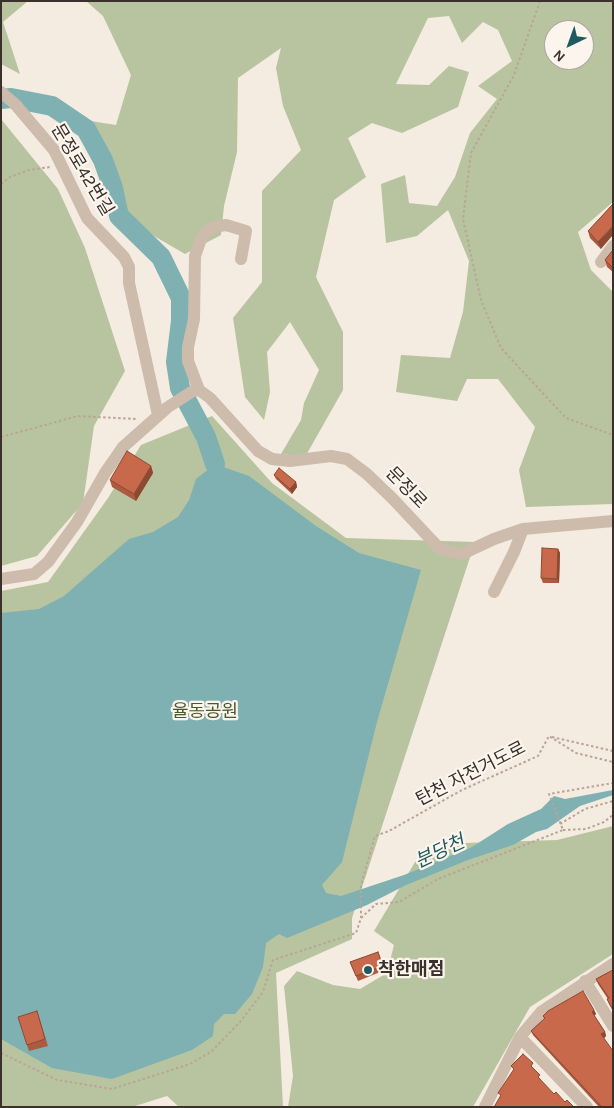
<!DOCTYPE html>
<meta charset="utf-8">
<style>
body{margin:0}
#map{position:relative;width:614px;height:1108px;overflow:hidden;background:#f4ebe1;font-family:Karla,sans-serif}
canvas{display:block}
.frame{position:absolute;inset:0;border:2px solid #3b302b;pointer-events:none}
.north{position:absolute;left:544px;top:20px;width:50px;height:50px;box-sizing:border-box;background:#fbf5ee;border:1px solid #aea6a0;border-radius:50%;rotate:222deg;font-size:14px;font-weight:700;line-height:20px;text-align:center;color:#3b302b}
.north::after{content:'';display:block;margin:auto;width:18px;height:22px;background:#1f5a5e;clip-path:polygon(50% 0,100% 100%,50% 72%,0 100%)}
</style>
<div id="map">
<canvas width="614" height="1108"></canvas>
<div class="frame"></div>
<div class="north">N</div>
</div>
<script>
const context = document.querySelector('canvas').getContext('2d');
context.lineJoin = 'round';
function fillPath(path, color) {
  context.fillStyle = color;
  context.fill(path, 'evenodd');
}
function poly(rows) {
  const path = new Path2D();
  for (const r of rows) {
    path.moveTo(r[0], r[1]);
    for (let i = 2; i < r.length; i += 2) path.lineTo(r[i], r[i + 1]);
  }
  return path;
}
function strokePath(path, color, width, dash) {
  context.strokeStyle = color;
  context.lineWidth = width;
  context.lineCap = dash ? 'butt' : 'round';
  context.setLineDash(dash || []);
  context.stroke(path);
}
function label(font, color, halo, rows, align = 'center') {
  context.font = font + ' Karla,"Noto Sans KR",sans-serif';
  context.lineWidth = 4.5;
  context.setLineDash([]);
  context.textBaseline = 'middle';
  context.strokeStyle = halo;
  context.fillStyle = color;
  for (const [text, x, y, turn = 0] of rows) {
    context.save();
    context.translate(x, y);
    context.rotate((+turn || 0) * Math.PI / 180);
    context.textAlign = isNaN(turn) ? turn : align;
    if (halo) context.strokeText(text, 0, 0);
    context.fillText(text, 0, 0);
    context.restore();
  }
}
fillPath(poly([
 [1,1,28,1,3,22,20,74,1,64],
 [86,1,613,1,613,202,578,232,591,270,613,292,613,504,526,507,519,470,535,427,498,379,467,379,457,401,396,392,401,355,450,358,463,312,469,261,448,210,417,236,386,243,381,184,405,175,409,203,437,206,455,177,470,133,497,99,478,86,512,61,498,30,483,22,462,43,449,16,428,18,396,84,429,85,449,66,469,72,458,107,402,133,372,123,348,138,366,177,334,200,316,277,343,332,343,390,305,457,281,454,301,420,304,403,319,370,290,322,267,352,270,392,264,420,245,397,233,318,262,282,262,191,301,150,283,106,276,68,281,48,238,78,237,152,224,206,221,235,185,254,154,236,102,192,93,142,71,118,116,125,131,75,103,16],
 [554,30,584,30,584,60,554,60],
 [1,119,58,189,85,248,125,371,94,426,83,503,37,556,1,566],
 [212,416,272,483,346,538,475,542,352,918,352,939,276,973,283,1107,179,1107,167,1096,132,1107,1,1107,1,591,48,582,108,498,141,445],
 [613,826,613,954,530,1007,473,1107,288,1107,293,1076,284,986,297,971,333,985,360,989,387,973,394,945,374,931,415,862,465,843,557,840]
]), '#b8c4a0');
fillPath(poly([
 [215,464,249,476,316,526,359,553,421,570,377,722,342,862,322,885,326,893,341,896,404,875,472,847,508,824,541,809,554,796,565,799,613,790,613,795,580,806,547,829,536,832,513,845,468,860,406,885,367,905,287,938,279,934,266,943,263,967,252,994,235,1014,224,1014,214,1024,213,1036,192,1050,112,1079,52,1068,1,1039,1,613,39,609,64,596,129,539,153,532,178,517,189,500,196,479]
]), '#7fb0b2');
strokePath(poly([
 [1,99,11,98,52,106,86,129,103,160,113,188,119,216,161,257,181,298,181,321,176,362,180,388,206,437,215,464]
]), '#7fb0b2', 20);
strokePath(poly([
 [540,1,514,75,471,153,463,219,481,300,501,348,566,418,613,435],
 [1,184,10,177,29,170,50,167],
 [1,437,78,416,136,419],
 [552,737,613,751],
 [560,824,585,809,613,801],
 [563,830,586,829,604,822,613,815],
 [361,918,376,904,399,902,438,879,563,830,549,794,613,783],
 [1,1053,57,1080,112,1089,190,1064,211,1052,240,1022,263,992,273,960,356,933,361,918,361,885,375,836,389,831,462,790,538,756,549,736,576,753,613,762]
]), '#b9a596', 2, [2.5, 2.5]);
strokePath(poly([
 [1,92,15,104,54,150,87,218,124,257,129,267,129,283,158,415],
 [601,262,613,246],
 [199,390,188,361,188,347,194,319,195,256,202,236,213,227,226,225,246,231,241,259],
 [1,579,34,574,48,562,77,522,105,473,123,447,168,407,193,391,199,390,210,398,258,451,272,459,290,461,331,456,347,459,367,474,393,499,440,549,462,554,494,539,523,529,613,521],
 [494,592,514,552,523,529],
 [585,981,613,1026],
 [520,1037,587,1107],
 [485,1107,520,1037,541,1012,613,964]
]), '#cdbbac', 12);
fillPath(poly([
 [613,204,601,249,590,238,588,231],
 [613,250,613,272,607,267,605,260],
 [151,466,153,473,136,501,112,487,110,480],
 [274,475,296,482,297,487,292,494,276,479],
 [558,549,560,553,559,583,543,583,541,578],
 [378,952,385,970,358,981,350,962],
 [613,970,613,1011,609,1004,607,999,608,999,598,984,596,979],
 [594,1010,596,1014,594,1016,605,1032,606,1036,604,1038,613,1107,599,1107,533,1035,531,1031,544,1019,543,1016],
 [37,1011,48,1046,29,1051,27,1045]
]), '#ac5a40');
fillPath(poly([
 [613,226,613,235,601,249,598,242],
 [151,466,153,473,136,501,134,494],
 [296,482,297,487,292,494,290,489],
 [558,549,560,553,559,583,557,579],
 [594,1010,596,1014,593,1016,592,1012],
 [605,1032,606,1036,603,1039,601,1034]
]), '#8c4a34');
const building = poly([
 [613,204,613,226,598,242,588,231,613,204],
 [613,250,613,268,605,260,613,250],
 [127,451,151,466,134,494,110,480,127,451],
 [279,468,296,482,290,489,274,475,279,468],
 [542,548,558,549,557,579,541,578,542,548],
 [378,952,383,966,356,976,350,962,378,952],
 [613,970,613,1010,607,999,609,998,596,979,613,970],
 [583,991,594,1010,592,1012,605,1032,601,1034,613,1051,613,1107,602,1107,531,1031,545,1018,543,1016,548,1011,583,991],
 [37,1011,45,1039,27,1045,18,1017,37,1011],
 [523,1054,533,1063,531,1066,540,1075,538,1077,554,1094,556,1092,565,1102,567,1100,574,1107,494,1107,501,1095,498,1093,514,1069,511,1066,523,1054]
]);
fillPath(building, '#c8694b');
strokePath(building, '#8c4a34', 1);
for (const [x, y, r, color] of [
 [368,970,5,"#1f5a5e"]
]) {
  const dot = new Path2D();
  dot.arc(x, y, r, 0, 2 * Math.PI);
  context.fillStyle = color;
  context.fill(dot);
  strokePath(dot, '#fbf5ee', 2);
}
label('18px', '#3b302b', '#fbf5ee', [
 ["문정로42번길",82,170,59],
 ["문정로",406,488,46],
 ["탄천 자전거도로",471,774,-27]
]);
label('18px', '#4a5a2e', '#fbf5ee', [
 ["율동공원",205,712]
]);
label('bold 18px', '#3b302b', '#fbf5ee', [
 ["착한매점",378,970]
], 'left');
label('italic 19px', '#1f5a5e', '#fbf5ee', [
 ["분당천",440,852,-25]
]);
</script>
